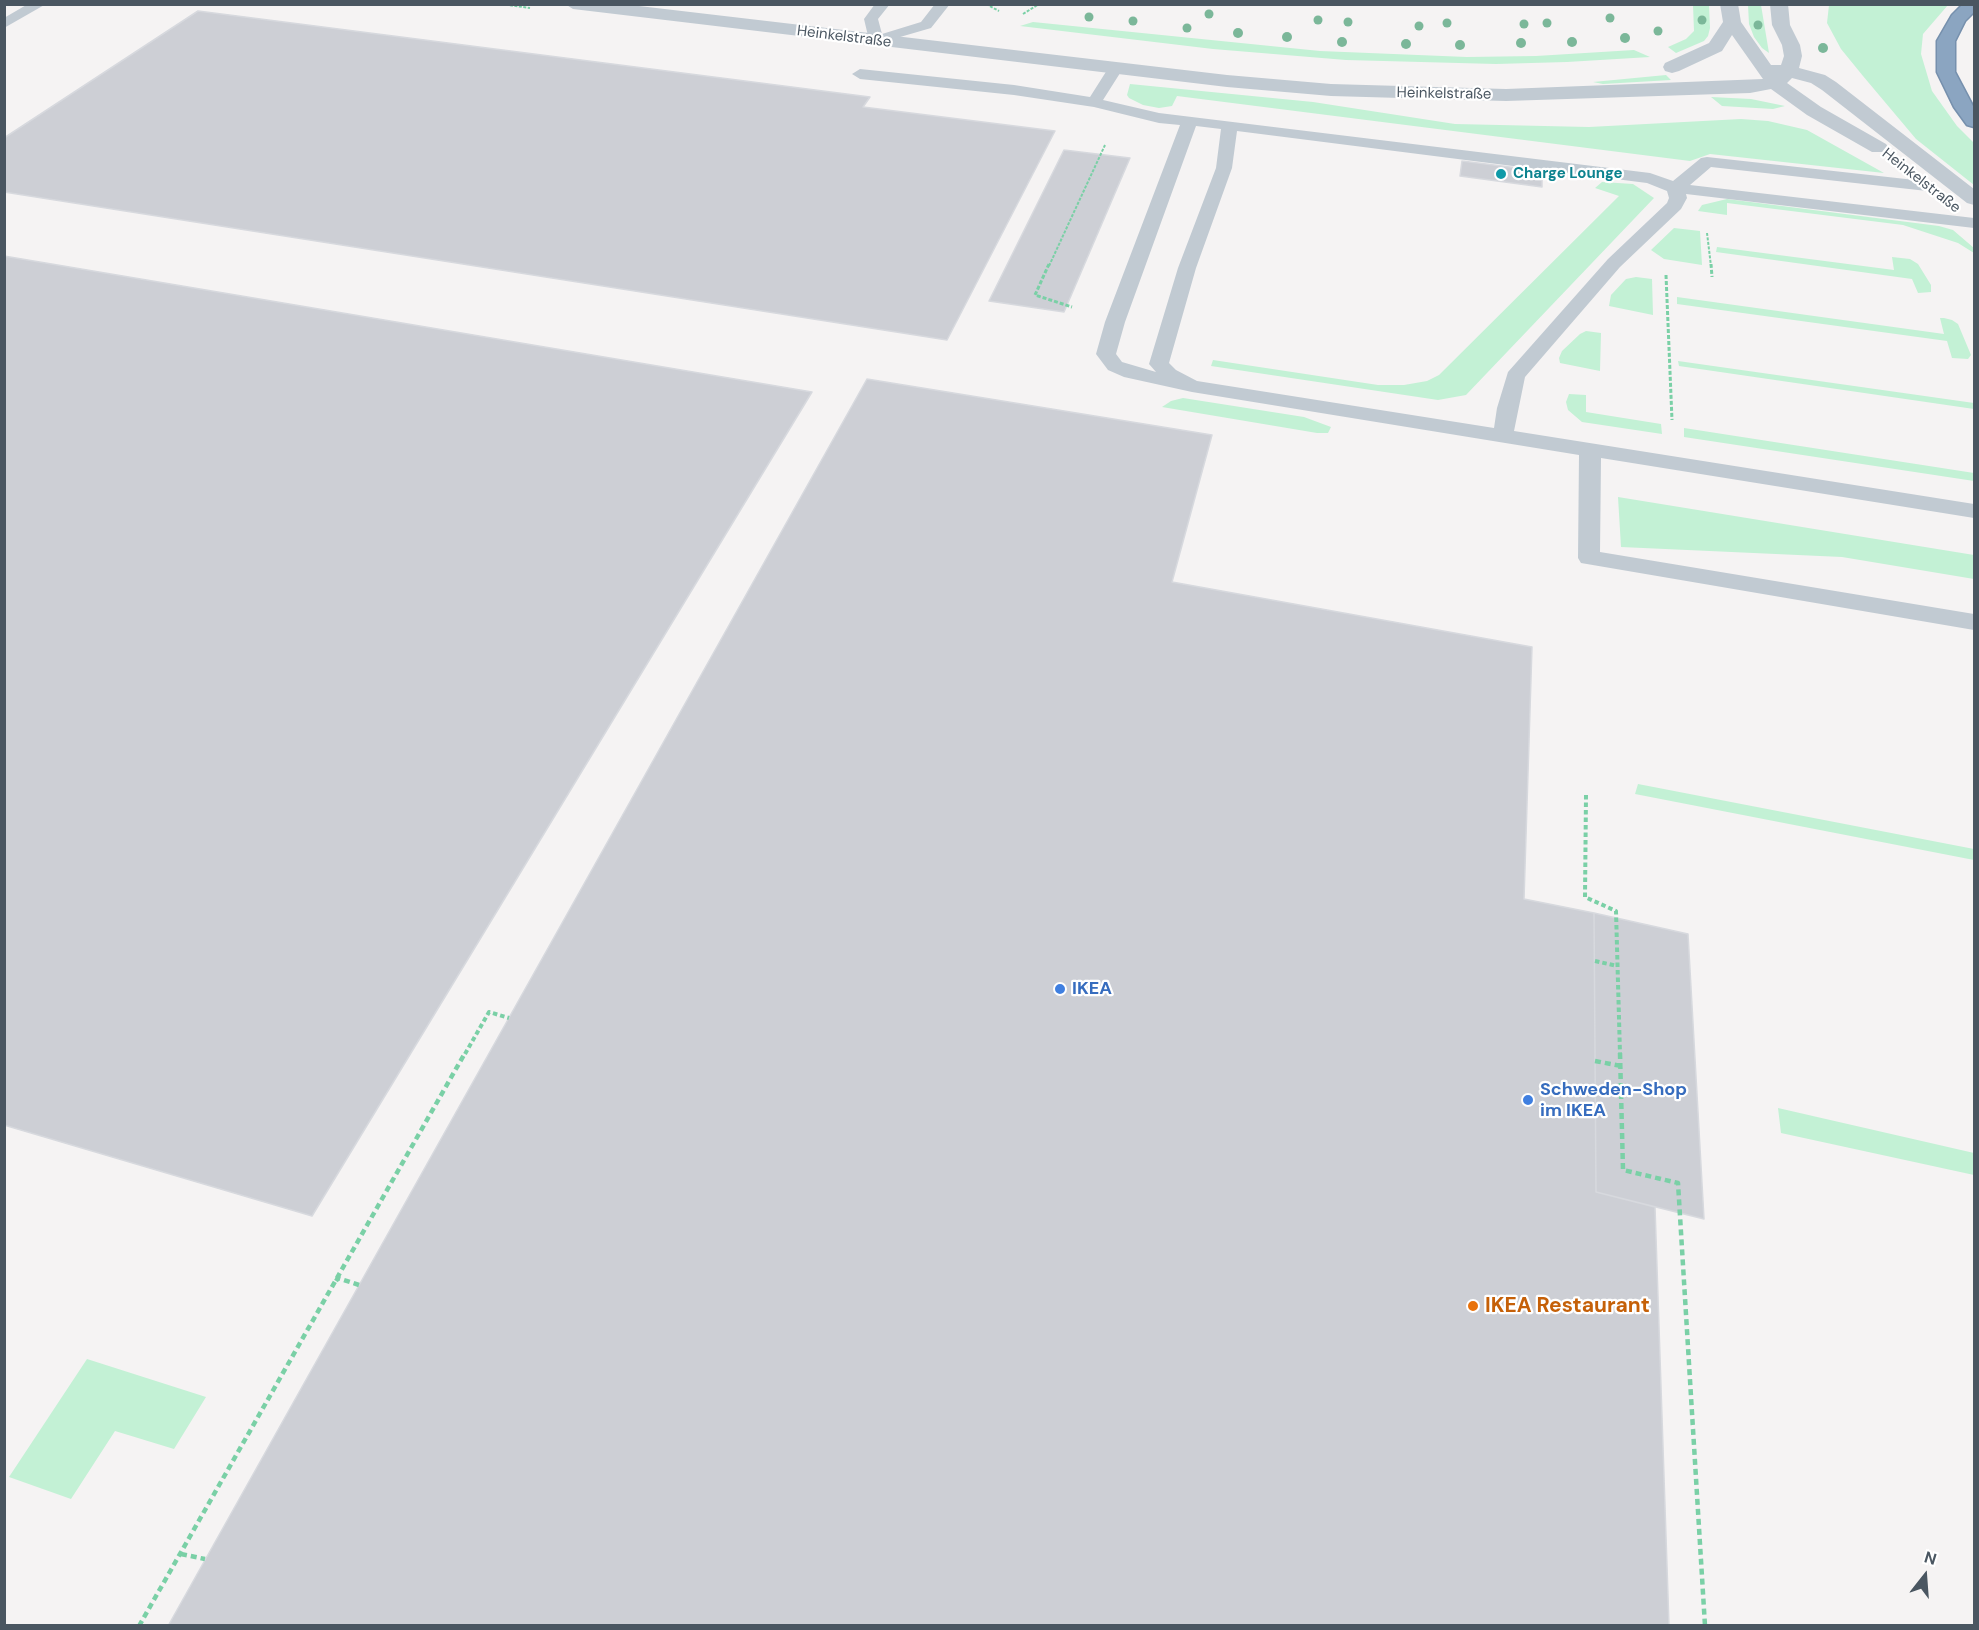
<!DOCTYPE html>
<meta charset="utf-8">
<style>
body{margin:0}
#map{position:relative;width:1979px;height:1630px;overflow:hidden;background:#f5f3f3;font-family:"DM Sans",sans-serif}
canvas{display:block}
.frame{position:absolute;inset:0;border:6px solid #4a5661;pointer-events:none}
.north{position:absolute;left:1895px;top:1546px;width:60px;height:60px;-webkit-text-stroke:4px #fff;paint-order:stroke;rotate:17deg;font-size:16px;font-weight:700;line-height:24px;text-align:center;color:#4a5661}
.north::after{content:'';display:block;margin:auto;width:21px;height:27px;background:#4a5661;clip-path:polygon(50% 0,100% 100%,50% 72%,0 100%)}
</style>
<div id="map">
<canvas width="1979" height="1630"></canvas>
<div class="frame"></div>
<div class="north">N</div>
</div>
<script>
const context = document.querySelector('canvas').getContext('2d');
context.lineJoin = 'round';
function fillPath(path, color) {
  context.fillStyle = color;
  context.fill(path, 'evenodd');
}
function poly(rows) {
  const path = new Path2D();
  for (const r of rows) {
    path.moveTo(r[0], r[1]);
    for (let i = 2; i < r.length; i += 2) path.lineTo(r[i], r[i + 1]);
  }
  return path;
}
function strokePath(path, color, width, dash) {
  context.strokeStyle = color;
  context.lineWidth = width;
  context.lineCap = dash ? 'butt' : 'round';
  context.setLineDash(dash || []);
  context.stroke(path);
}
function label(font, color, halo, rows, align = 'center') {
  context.font = font + ' "DM Sans",sans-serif';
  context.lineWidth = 4.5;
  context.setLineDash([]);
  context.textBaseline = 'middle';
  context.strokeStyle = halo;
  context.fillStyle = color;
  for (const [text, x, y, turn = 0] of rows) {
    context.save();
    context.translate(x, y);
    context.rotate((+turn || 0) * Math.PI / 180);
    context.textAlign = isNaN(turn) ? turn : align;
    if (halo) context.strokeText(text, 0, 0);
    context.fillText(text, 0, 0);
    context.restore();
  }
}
fillPath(poly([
 [1693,5,1709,5,1710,28,1708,36,1704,41,1676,53,1668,47,1686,39,1694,31],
 [1748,5,1761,5,1769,53,1762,48,1754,37,1749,24],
 [1829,5,1948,5,1923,34,1921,54,1932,91,1957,126,1974,143,1974,185,1916,139,1863,76,1841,49,1827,23],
 [1033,22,1320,51,1467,57,1536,56,1634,50,1650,57,1567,62,1496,64,1346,60,1213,49,1020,26],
 [1666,75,1671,80,1603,84,1593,82],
 [1130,84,1313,102,1455,124,1589,127,1741,119,1768,121,1807,130,1884,173,1710,154,1690,161,1177,96,1172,106,1159,108,1143,105,1129,98,1127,95],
 [1711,97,1751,99,1785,106,1773,109,1722,106],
 [1602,182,1633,184,1654,198,1466,395,1438,400,1211,366,1213,360,1378,385,1404,385,1427,381,1439,375,1619,196,1595,188],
 [1727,199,1939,226,1953,230,1974,248,1974,253,1958,243,1903,225,1727,203,1727,215,1698,211,1702,205],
 [1674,228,1700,231,1702,265,1664,259,1651,250],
 [1717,247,1894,270,1892,257,1910,259,1918,264,1931,285,1931,292,1918,293,1912,279,1716,252],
 [1636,277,1652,279,1653,315,1609,306,1611,295,1626,279],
 [1677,297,1944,334,1940,318,1944,318,1952,320,1958,324,1971,355,1968,359,1952,358,1947,341,1677,304],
 [1586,331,1601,333,1600,371,1560,363,1559,358,1562,351,1580,334],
 [1678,361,1974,403,1974,409,1679,366],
 [1569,394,1586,395,1586,412,1661,424,1662,434,1582,422,1568,410,1566,402],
 [1183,398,1304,417,1331,427,1328,433,1317,433,1162,407,1171,401],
 [1684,428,1974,473,1974,481,1684,437],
 [1618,497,1974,555,1974,579,1842,557,1621,547],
 [1638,784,1974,849,1974,860,1635,794],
 [1778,1108,1974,1153,1974,1175,1781,1133],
 [87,1359,206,1397,174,1449,115,1431,71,1499,9,1477]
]), '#c3f1d5');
const building = poly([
 [198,11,870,97,863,107,1055,131,947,340,4,192,4,138,198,11],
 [1064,150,1130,158,1064,312,989,301,1064,150],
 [1462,161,1542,171,1542,187,1460,176,1462,161],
 [4,256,812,392,312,1216,4,1125,4,256],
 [867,379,1212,435,1172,582,1532,647,1524,899,1594,913,1596,1192,1655,1207,1669,1626,168,1626,867,379],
 [1594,913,1688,934,1704,1219,1596,1192,1594,913]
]);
fillPath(building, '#cdcfd5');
strokePath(building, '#d7d9de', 1.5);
const highway = poly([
 [1963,4,1974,4,1974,12,1965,21,1955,41,1955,72,1974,108,1974,127,1967,125,1954,107,1937,72,1937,41,1952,15,1963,4]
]);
strokePath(highway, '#7690ad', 3);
strokePath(poly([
 [501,4,530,8],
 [986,4,999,11],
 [1023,14,1039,4],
 [1707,233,1711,266],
 [1049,266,1105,145]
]), '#7ad0a6', 2, [3, 1.5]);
strokePath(poly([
 [1049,264,1035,295,1072,307],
 [1711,264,1712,277],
 [1666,275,1672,420]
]), '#7ad0a6', 3, [4, 2]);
strokePath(poly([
 [1586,795,1585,897,1616,911,1620,1054],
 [1595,961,1617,966],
 [465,1054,489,1012,509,1018]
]), '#7ad0a6', 4, [4.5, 3]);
strokePath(poly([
 [1620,1053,1623,1170,1678,1183,1705,1626],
 [1595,1061,1621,1066],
 [336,1281,338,1278,359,1285],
 [181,1554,205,1559],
 [139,1626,465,1053]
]), '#7ad0a6', 4.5, [6, 4]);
fillPath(poly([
 [28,4,46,4,4,28,4,18,28,4],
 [875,4,890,4,878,19,882,34,921,22,935,4,950,4,931,28,876,44,869,40,864,19,875,4],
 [1114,65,1122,70,1103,100,1159,113,1650,173,1673,181,1701,158,1707,157,1933,182,1936,186,1933,190,1927,191,1711,167,1690,185,1974,218,1974,228,1686,194,1687,198,1681,209,1620,267,1525,377,1514,431,1974,504,1974,518,1601,458,1600,552,1974,614,1974,630,1581,563,1578,558,1579,455,1192,392,1124,377,1108,370,1096,354,1105,322,1180,125,1159,123,1094,107,1014,95,860,79,852,74,860,69,1014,85,1090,97,1109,67,1114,65],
 [1196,126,1221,129,1216,168,1178,268,1149,364,1156,372,1122,362,1116,354,1125,322,1196,126],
 [1237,131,1647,183,1667,191,1669,198,1667,203,1608,259,1508,372,1497,408,1494,428,1197,381,1176,370,1169,363,1196,268,1232,168,1237,131]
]), '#c1cad2');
fillPath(poly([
 [565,4,622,4,1227,75,1331,84,1506,89,1763,79,1732,35,1722,51,1679,71,1672,73,1665,71,1663,67,1665,63,1709,43,1723,22,1720,4,1738,4,1741,22,1771,65,1781,65,1784,56,1782,45,1772,25,1770,4,1788,4,1790,25,1800,45,1802,56,1799,68,1825,75,1836,82,1974,189,1974,205,1967,203,1822,90,1811,83,1792,78,1787,83,1821,107,1886,144,1889,148,1886,152,1872,152,1807,115,1771,89,1750,93,1506,101,1331,96,1227,87,573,9,565,4]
]), '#c1cad2');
fillPath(highway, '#8ba5c1');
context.fillStyle = '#7bb799';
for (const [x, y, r] of [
 [1209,14,4.5],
 [1089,17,4.5],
 [1610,18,4.5],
 [1318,20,4.5],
 [1702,20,4.5],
 [1133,21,4.5],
 [1348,22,4.5],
 [1447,23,4.5],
 [1547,23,4.5],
 [1524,24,4.5],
 [1758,25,4.5],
 [1419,26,4.5],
 [1187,28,4.5],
 [1658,31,4.5],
 [1238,33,5],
 [1287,37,5],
 [1625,38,5],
 [1342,42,5],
 [1572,42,5],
 [1521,43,5],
 [1406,44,5],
 [1460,45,5],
 [1823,48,5]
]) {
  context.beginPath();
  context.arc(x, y, r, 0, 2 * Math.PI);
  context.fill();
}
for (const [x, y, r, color] of [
 [1501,174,6,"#0f9aa8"],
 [1060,989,6,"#3f7fe0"],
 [1528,1100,6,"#3f7fe0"],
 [1473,1306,6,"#e8710a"]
]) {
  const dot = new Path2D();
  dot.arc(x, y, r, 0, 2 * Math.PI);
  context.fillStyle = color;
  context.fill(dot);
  strokePath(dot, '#fff', 2);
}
label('15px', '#4a5661', '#fff', [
 ["Heinkelstraße",844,37,7],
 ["Heinkelstraße",1444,94,1],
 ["Heinkelstraße",1921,181,38]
]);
label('bold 15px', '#0d838f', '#fff', [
 ["Charge Lounge",1513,174]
], 'left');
label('bold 18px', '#366cbe', '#fff', [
 ["IKEA",1072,989],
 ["Schweden-Shop",1540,1090],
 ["im IKEA",1540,1111]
], 'left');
label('bold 21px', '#c56008', '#fff', [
 ["IKEA Restaurant",1485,1306]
], 'left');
</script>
